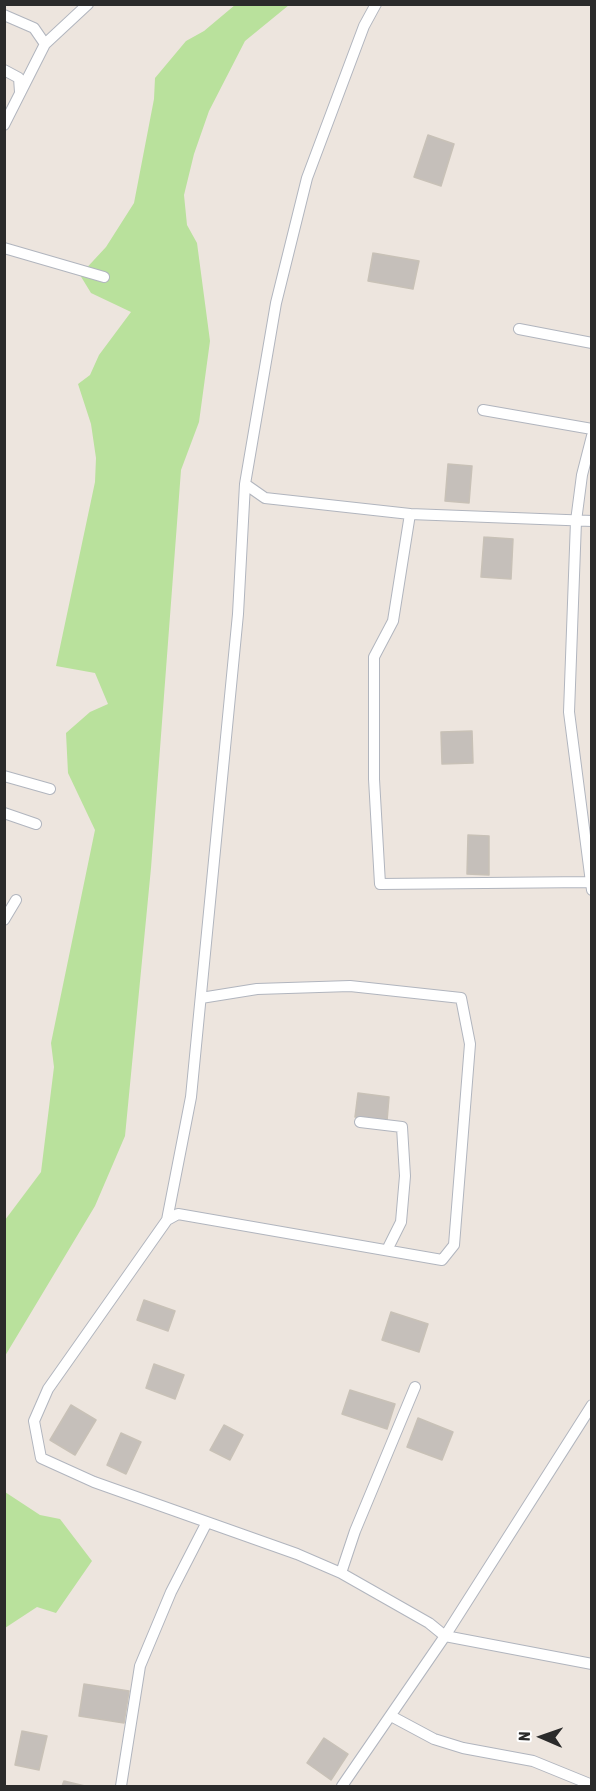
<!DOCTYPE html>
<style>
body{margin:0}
#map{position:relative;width:596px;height:1791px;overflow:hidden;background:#ede5de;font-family:"Asap Condensed",sans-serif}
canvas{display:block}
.frame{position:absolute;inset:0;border:6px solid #2b2b2b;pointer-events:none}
.north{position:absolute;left:512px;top:1707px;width:60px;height:60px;-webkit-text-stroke:4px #fff;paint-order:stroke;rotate:272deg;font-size:16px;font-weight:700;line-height:24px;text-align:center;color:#2b2b2b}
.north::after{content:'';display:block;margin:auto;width:21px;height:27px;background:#2b2b2b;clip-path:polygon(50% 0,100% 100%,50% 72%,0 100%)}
</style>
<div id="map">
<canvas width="596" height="1791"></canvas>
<div class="frame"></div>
<div class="north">N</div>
</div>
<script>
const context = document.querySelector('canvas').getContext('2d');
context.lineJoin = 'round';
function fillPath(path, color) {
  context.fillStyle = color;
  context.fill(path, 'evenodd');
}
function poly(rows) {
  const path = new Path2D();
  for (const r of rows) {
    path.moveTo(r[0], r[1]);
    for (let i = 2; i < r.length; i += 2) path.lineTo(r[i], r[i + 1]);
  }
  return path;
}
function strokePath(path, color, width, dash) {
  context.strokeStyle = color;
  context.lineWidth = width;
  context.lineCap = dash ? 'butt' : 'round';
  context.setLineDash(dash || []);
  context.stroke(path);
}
fillPath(poly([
 [235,5,289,5,245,41,209,111,194,154,184,195,187,225,197,243,210,341,199,422,181,470,151,868,125,1136,95,1206,5,1356,5,1220,41,1172,54,1067,51,1043,95,830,68,773,66,733,90,712,108,704,95,673,56,666,95,482,96,458,91,424,78,384,90,375,99,355,131,312,91,293,80,275,106,247,134,203,154,99,155,78,186,41,204,31],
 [5,1492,40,1515,60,1519,92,1561,56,1613,37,1607,5,1628]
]), '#b9e19c');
const building = poly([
 [428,135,454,144,441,186,414,177,428,135],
 [373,253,419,261,413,289,368,281,373,253],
 [448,464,472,466,469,503,445,501,448,464],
 [484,537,513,539,511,579,481,577,484,537],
 [472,731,473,763,442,764,441,732,472,731],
 [468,835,489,836,489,875,467,874,468,835],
 [358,1093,389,1097,387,1121,355,1117,358,1093],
 [144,1300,175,1311,168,1331,137,1320,144,1300],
 [391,1312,428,1324,419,1352,382,1340,391,1312],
 [154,1364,184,1375,175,1399,146,1388,154,1364],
 [350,1390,395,1404,387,1429,342,1414,350,1390],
 [71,1405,96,1420,75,1455,50,1440,71,1405],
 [418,1418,453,1432,442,1460,407,1447,418,1418],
 [224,1425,243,1435,230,1460,210,1450,224,1425],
 [121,1433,141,1442,126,1474,107,1465,121,1433],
 [84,1684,129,1691,124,1723,79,1716,84,1684],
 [22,1731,47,1736,39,1770,15,1765,22,1731],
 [324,1738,348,1754,331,1780,307,1763,324,1738],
 [64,1781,85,1786,62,1786,64,1781]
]);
fillPath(building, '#c5bfba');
strokePath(building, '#c8c1b7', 1.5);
const minor = poly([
 [376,4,364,26,307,178,276,303,245,484,238,614,191,1097,167,1220,48,1389,34,1421,41,1458,94,1482,297,1554,341,1573,429,1623,445,1636,592,1664],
 [4,15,34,28,45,44],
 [4,70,19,78,20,92],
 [4,125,45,44,88,4],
 [4,248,104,277],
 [519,329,592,343],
 [483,410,592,429],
 [592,436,582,475,576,521,569,712,592,890],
 [245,484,265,498,410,514,592,521],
 [410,514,393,621,374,657,374,779,380,884,590,882],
 [4,776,50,789],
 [4,813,36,824],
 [4,920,16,900],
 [360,1122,402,1127,405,1176,401,1222,387,1250],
 [167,1220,178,1214,442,1260,454,1245,470,1044,461,998,350,986,257,989,201,998],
 [341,1573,355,1531,415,1387],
 [391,1716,434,1739,463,1748,533,1761,592,1785],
 [121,1786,140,1666,171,1592,207,1522],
 [342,1786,445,1636,592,1405]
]);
strokePath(minor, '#b1b5be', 12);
strokePath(minor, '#fff', 10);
</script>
